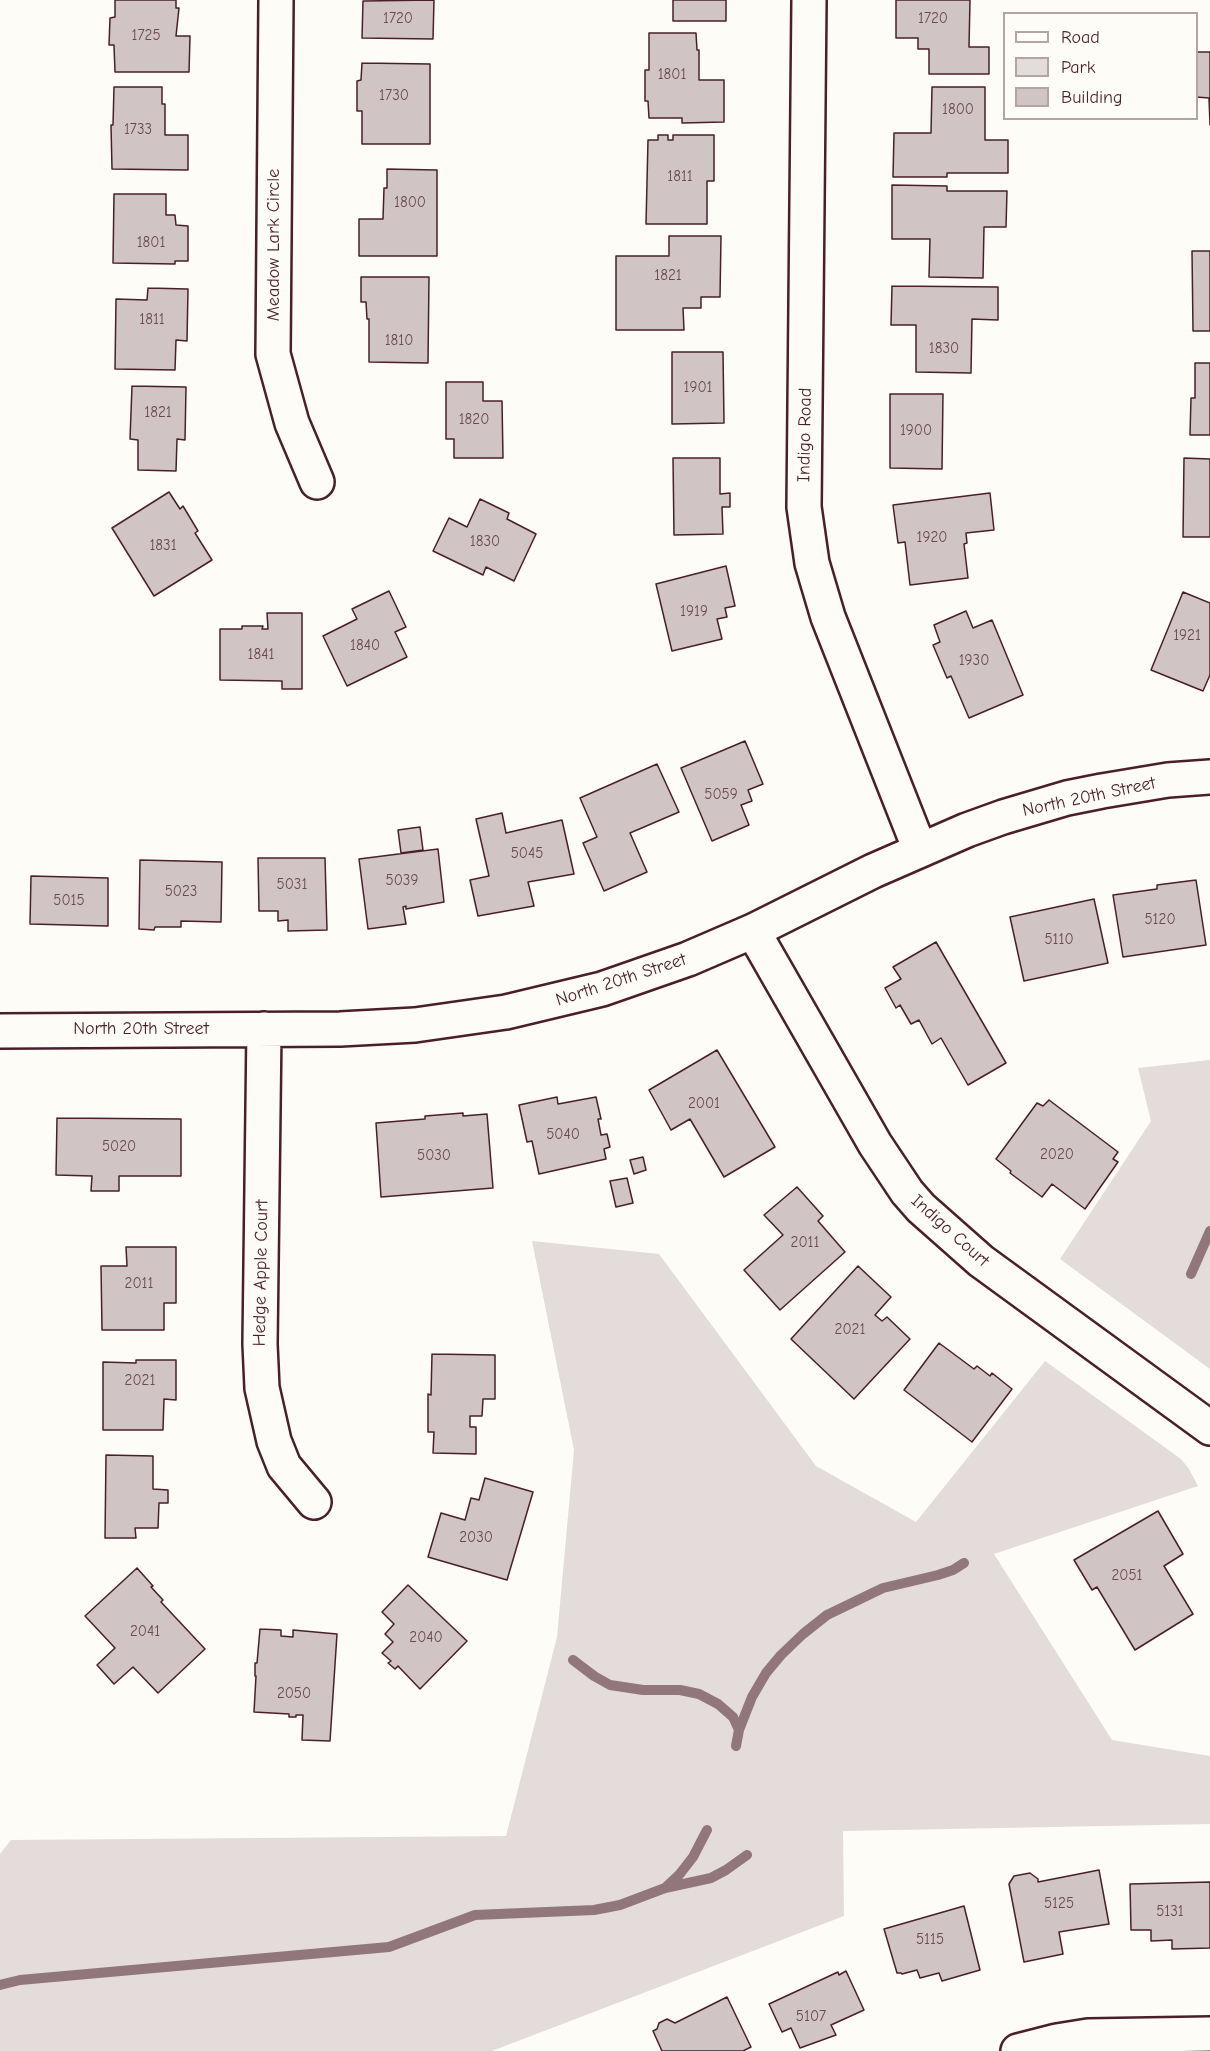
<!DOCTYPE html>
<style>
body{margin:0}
#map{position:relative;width:1210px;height:2051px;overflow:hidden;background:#fdfcf7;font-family:"Comic Neue",sans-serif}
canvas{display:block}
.legend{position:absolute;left:1003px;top:12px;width:195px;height:108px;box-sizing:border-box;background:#fdfcf7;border:2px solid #b5a4a5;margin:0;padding:8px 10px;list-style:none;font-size:18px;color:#4a1f2b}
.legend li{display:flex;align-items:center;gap:12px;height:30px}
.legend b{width:30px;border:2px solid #b5a4a5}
</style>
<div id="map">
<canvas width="1210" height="2051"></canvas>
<ul class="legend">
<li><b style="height:8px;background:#fdfcf7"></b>Road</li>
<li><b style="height:16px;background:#e3dcda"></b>Park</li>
<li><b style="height:16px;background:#d0c5c4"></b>Building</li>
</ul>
</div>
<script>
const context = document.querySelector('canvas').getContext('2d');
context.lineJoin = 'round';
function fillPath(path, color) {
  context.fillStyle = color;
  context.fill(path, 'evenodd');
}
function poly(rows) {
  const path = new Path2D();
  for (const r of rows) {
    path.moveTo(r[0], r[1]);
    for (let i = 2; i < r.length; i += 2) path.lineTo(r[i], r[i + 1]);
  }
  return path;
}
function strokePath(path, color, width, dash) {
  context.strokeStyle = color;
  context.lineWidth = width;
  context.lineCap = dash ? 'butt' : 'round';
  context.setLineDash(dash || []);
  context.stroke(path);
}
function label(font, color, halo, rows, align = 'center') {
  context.font = font + ' "Comic Neue",sans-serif';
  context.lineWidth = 5;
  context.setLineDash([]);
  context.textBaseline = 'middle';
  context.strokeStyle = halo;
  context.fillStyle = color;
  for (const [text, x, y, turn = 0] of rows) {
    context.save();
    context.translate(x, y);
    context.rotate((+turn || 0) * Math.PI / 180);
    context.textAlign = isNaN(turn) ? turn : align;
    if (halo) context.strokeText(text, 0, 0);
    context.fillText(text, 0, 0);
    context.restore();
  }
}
fillPath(poly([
 [1210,1060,1210,1369,1060,1259,1151,1121,1138,1068],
 [532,1241,659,1254,816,1466,916,1522,1045,1361,1181,1459,1189,1469,1198,1486,994,1554,1112,1740,1210,1756,1210,1824,843,1831,844,1916,492,2051,0,2051,0,1854,11,1840,506,1836,557,1637,574,1450]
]), '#e3dcda');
strokePath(poly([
 [1191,1274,1210,1231],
 [573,1660,594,1676,610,1685,643,1690,680,1690,699,1694,718,1704,733,1717,739,1730],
 [736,1746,739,1730,752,1697,766,1673,781,1655,803,1634,827,1615,883,1588,938,1575,953,1570,964,1563],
 [665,1888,679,1875,693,1857,707,1830],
 [0,1985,20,1980,389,1947,475,1915,594,1910,620,1905,665,1888,711,1878,726,1870,747,1855]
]), '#91777b', 10);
const building = poly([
 [115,0,176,0,176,8,179,8,176,36,190,36,189,72,115,72,114,45,109,45,110,18,115,17,115,0],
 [434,0,433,39,362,38,363,1,434,0],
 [673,0,726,0,726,21,673,21,673,0],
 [896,0,970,0,969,47,989,47,989,74,929,74,929,49,918,49,918,38,896,38,896,0],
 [649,33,696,33,697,50,699,50,699,80,724,80,724,122,682,123,682,118,649,118,648,101,645,101,645,70,649,70,649,33],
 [1196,52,1210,52,1210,125,1209,98,1196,97,1196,52],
 [362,63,430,64,430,144,362,144,362,111,357,111,357,81,361,80,362,63],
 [114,87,162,87,162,104,165,104,165,135,188,135,188,170,112,169,111,125,113,125,114,87],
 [932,87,985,87,985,140,1008,140,1008,173,947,173,947,177,893,177,894,133,931,133,932,87],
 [658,135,668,135,668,140,673,140,673,135,714,135,714,181,707,181,707,224,646,224,648,140,658,140,658,135],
 [387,169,437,170,437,256,359,256,359,219,383,219,384,188,387,188,387,169],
 [892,185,947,186,947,191,1007,191,1006,227,984,227,983,278,929,277,930,239,892,239,892,185],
 [114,194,166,194,166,215,175,215,176,225,188,226,188,261,175,261,175,264,113,263,114,194],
 [669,236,721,236,720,297,701,297,701,308,683,308,684,330,616,330,616,256,669,256,669,236],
 [1192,251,1210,251,1210,331,1193,331,1192,251],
 [361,277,429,277,428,363,369,362,369,319,367,319,366,302,361,302,361,277],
 [892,286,998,287,998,320,972,319,971,373,916,372,916,325,891,325,892,286],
 [148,288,188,289,187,341,176,340,175,370,115,369,116,299,147,300,148,288],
 [672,352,723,352,724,423,672,424,672,352],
 [1195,363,1210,363,1210,435,1190,435,1191,398,1195,398,1195,363],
 [446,382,483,382,483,401,502,401,503,458,454,458,454,439,446,439,446,382],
 [132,386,186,387,185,440,177,439,176,471,138,470,138,440,130,439,132,386],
 [890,394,943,394,942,469,890,468,890,394],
 [673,458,720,458,720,494,730,493,730,507,722,507,723,534,674,535,673,458],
 [1184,458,1210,459,1210,537,1183,537,1184,458],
 [169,492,180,509,183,506,198,531,195,533,212,560,154,596,112,528,169,492],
 [990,493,994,530,966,533,967,543,964,544,968,578,910,585,905,542,898,543,893,505,990,493],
 [480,499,509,513,507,519,536,534,514,581,486,567,483,575,433,551,449,518,467,527,480,499],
 [726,566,735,606,725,608,727,617,717,619,722,639,672,651,656,584,726,566],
 [389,591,406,627,395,632,407,657,347,686,323,636,357,619,352,609,389,591],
 [1183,592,1210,603,1210,675,1203,691,1151,670,1183,592],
 [966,611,973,628,992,620,1023,695,969,718,951,676,947,678,933,645,940,642,934,625,966,611],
 [267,613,302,613,302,689,282,689,282,681,220,680,220,629,242,629,242,626,263,626,262,629,268,629,267,613],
 [745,741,763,784,748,790,752,801,741,805,749,825,712,841,681,768,745,741],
 [657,764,679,812,630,833,647,872,604,891,583,843,597,837,580,798,657,764],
 [502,813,506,833,562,820,574,874,528,882,534,906,478,916,470,880,489,876,476,819,502,813],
 [420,827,423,850,401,853,398,830,420,827],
 [438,849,444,902,406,909,406,906,403,907,406,924,368,929,359,859,438,849],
 [258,858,325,858,327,930,288,931,288,920,278,921,278,911,259,911,258,858],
 [140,860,222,862,221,922,181,921,181,927,155,927,154,930,139,929,140,860],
 [31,876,108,878,108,926,30,924,31,876],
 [1196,880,1206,945,1123,957,1113,895,1157,889,1157,885,1196,880],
 [1094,899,1108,963,1024,981,1010,917,1094,899],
 [936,942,1006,1063,968,1085,941,1038,932,1044,919,1020,911,1024,900,1005,896,1008,885,988,901,979,893,967,936,942],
 [717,1050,775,1147,724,1177,690,1119,671,1130,649,1090,717,1050],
 [557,1097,558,1104,596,1097,601,1119,598,1119,601,1135,607,1134,610,1147,604,1149,606,1159,539,1174,532,1141,527,1142,519,1105,557,1097],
 [1049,1100,1118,1152,1113,1159,1118,1162,1085,1209,1052,1184,1042,1197,1010,1173,1011,1171,996,1159,1037,1103,1043,1106,1049,1100],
 [463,1113,463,1116,487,1114,493,1188,381,1197,376,1123,425,1119,425,1116,463,1113],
 [57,1118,181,1119,181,1176,119,1176,119,1191,91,1191,92,1176,56,1175,57,1118],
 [643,1157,646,1170,634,1174,630,1160,643,1157],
 [627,1178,633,1203,616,1207,610,1181,627,1178],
 [797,1187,823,1216,818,1221,845,1252,780,1310,744,1270,783,1235,764,1215,797,1187],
 [126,1247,176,1247,176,1303,164,1303,164,1330,102,1330,101,1266,127,1266,126,1247],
 [858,1266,891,1297,875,1315,882,1321,887,1317,910,1339,854,1399,791,1339,858,1266],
 [939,1343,974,1369,977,1366,990,1376,992,1373,1012,1389,972,1442,904,1390,939,1343],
 [432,1354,495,1355,495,1399,483,1399,482,1416,470,1416,470,1427,476,1427,476,1454,433,1453,434,1432,428,1432,428,1394,431,1395,432,1354],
 [136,1360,176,1360,176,1400,164,1399,163,1430,103,1430,103,1362,136,1363,136,1360],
 [106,1455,153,1456,153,1489,168,1490,168,1503,159,1503,158,1528,135,1528,136,1538,105,1538,106,1455],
 [485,1478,533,1492,507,1580,428,1557,441,1513,465,1520,471,1498,479,1500,485,1478],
 [1158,1511,1183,1554,1164,1566,1193,1614,1135,1650,1097,1587,1092,1590,1074,1560,1158,1511],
 [137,1568,153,1586,151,1587,163,1600,161,1602,205,1649,158,1693,133,1667,114,1684,97,1665,115,1648,85,1616,137,1568],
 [408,1585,467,1641,420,1689,398,1666,395,1669,388,1663,391,1661,382,1653,393,1642,385,1634,394,1624,382,1612,408,1585],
 [260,1629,281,1630,281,1636,293,1637,293,1630,337,1634,330,1741,302,1740,303,1715,296,1715,296,1717,289,1717,289,1714,254,1712,256,1676,255,1676,255,1663,257,1663,260,1629],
 [1099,1870,1109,1924,1059,1932,1063,1954,1024,1962,1009,1884,1014,1876,1030,1873,1038,1879,1038,1882,1099,1870],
 [1210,1882,1210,1948,1172,1949,1172,1940,1151,1941,1151,1930,1131,1930,1130,1884,1210,1882],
 [964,1906,980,1970,942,1981,939,1973,920,1978,917,1970,902,1974,901,1973,897,1973,884,1929,964,1906],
 [846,1971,864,2010,831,2025,836,2035,800,2048,791,2028,782,2032,769,2004,838,1972,839,1975,846,1971],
 [727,1997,751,2047,743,2051,662,2051,653,2031,657,2029,659,2023,667,2019,675,2023,727,1997]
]);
fillPath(building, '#d0c5c4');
strokePath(building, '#4a1f2b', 1.5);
const minor = poly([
 [276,0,273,354,292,423,317,482],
 [809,0,804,507,812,563,828,617,920,850],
 [753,931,875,1144,907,1192,921,1208,981,1261,1210,1428],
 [264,1029,260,1344,262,1388,274,1441,284,1466,314,1502],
 [0,1031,340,1029,415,1025,506,1012,602,989,688,959,753,931,873,871,967,830,1003,817,1067,798,1102,791,1168,780,1210,777],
 [1018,2051,1057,2041,1088,2036,1210,2034]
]);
strokePath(minor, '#4a1f2b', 38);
strokePath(minor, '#fdfcf7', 33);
label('15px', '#6c4851', null, [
 ["1720",398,19],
 ["1720",933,19],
 ["1725",146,36],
 ["1801",672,75],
 ["1730",394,96],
 ["1800",958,110],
 ["1733",138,130],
 ["1811",680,177],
 ["1800",410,203],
 ["1801",151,243],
 ["1821",668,276],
 ["1811",152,320],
 ["1810",399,341],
 ["1830",944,349],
 ["1901",698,388],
 ["1821",158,413],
 ["1820",474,420],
 ["1900",916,431],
 ["1920",932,538],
 ["1830",485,542],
 ["1831",163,546],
 ["1919",694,612],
 ["1921",1187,636],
 ["1840",365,646],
 ["1841",261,655],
 ["1930",974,661],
 ["5059",721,795],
 ["5045",527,854],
 ["5039",402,881],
 ["5031",292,885],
 ["5023",181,892],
 ["5015",69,901],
 ["5120",1160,920],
 ["5110",1059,940],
 ["2001",704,1104],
 ["5040",563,1135],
 ["5020",119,1147],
 ["2020",1057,1155],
 ["5030",434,1156],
 ["2011",805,1243],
 ["2011",139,1284],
 ["2021",850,1330],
 ["2021",140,1381],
 ["2030",476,1538],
 ["2051",1127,1576],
 ["2041",145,1632],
 ["2040",426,1638],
 ["2050",294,1694],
 ["5125",1059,1904],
 ["5131",1170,1912],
 ["5115",930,1940],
 ["5107",811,2017]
]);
label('18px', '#4a1f2b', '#fdfcf7', [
 ["Meadow Lark Circle",274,245,-90],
 ["Indigo Road",805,435,-89],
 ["North 20th Street",1089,797,-12],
 ["North 20th Street",621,980,-18],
 ["North 20th Street",141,1029],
 ["Indigo Court",950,1231,42],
 ["Hedge Apple Court",261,1273,-89]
]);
</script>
